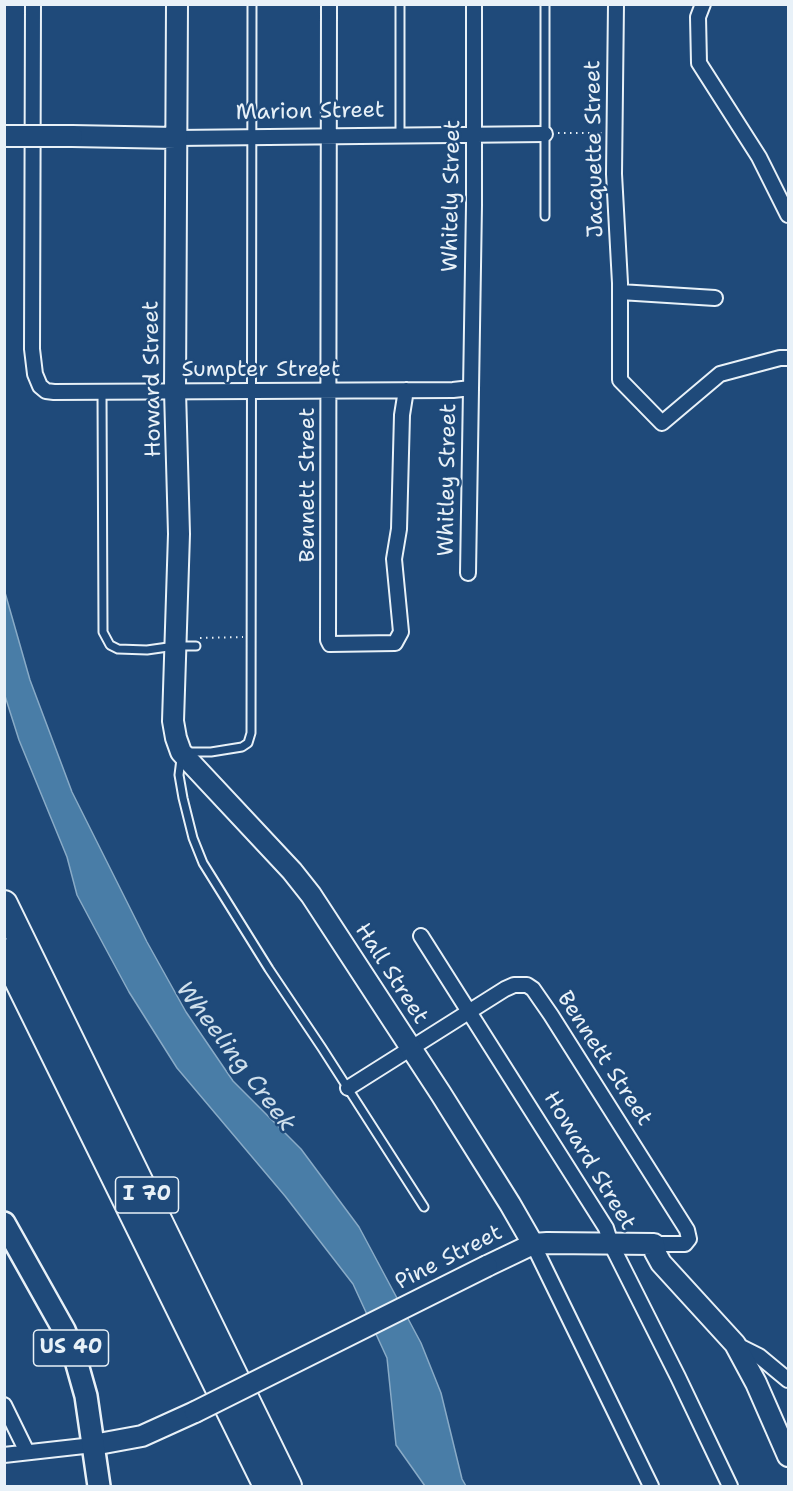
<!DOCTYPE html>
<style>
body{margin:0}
#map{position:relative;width:793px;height:1491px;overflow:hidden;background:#1f4a7a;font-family:"Shantell Sans",sans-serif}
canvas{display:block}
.frame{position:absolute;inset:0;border:6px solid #e8f1f8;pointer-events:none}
</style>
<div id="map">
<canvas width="793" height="1491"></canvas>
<div class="frame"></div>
</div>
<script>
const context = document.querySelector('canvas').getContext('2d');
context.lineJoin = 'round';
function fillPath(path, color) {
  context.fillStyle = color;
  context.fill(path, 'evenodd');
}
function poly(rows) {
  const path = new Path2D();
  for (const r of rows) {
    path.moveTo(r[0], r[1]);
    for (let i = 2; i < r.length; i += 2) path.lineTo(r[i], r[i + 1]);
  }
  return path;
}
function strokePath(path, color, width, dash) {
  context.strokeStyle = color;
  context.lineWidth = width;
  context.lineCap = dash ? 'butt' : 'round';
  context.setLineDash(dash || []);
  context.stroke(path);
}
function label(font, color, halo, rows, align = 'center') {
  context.font = font + ' "Shantell Sans",sans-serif';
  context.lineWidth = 5;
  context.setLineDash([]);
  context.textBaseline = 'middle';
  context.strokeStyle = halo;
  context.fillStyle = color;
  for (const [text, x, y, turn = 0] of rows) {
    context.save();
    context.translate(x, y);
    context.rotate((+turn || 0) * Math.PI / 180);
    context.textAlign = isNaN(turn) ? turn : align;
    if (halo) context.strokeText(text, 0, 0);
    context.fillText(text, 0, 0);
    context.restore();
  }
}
const water = poly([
 [4,589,30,680,72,792,147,942,186,1012,233,1081,301,1149,359,1227,421,1343,441,1393,462,1479,466,1486,425,1486,396,1445,387,1358,353,1284,285,1196,177,1068,129,992,94,927,77,895,67,857,19,740,5,696,4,589]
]);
fillPath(water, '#497da7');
strokePath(water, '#89abc7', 1.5);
const lane = poly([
 [400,135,400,4],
 [545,216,545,4],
 [102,392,103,632,110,645,118,649,147,650,175,646,196,646],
 [185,752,211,752,242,747,248,743,251,733,252,4],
 [181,759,179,775,183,798,193,838,203,863,269,969,322,1048,424,1207]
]);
const street = poly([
 [33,4,32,349,35,374,40,386,46,391,54,392,453,390,471,388],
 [329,4,328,640,330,644,395,643,401,632,394,559,399,529,402,415,406,390],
 [616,4,614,174,620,283,620,380,662,423,720,374,780,358,788,358],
 [703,4,698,17,699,63,759,157,788,215],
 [176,138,545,134],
 [620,292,715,298],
 [468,573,474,205,474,4],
 [421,936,606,1228,611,1244,678,1377,730,1486],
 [348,1088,505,989,514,985,527,985,533,989,551,1015,687,1230,689,1239,685,1244,654,1244],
 [533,1244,651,1486],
 [735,1344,759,1356,788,1380],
 [4,1405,27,1452],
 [4,1455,93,1445]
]);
const secondary = poly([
 [177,4,175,391,179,534,173,721,176,738,181,752,191,763,292,871,311,895,441,1094,510,1204,533,1244],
 [72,136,176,138],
 [487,1266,533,1244,547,1243,654,1244,655,1252,661,1263,735,1344,756,1383,788,1456],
 [93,1445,142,1436,195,1412]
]);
const primary = poly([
 [4,1223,64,1330,75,1357,86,1396,99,1486]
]);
const highway = poly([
 [4,904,288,1486],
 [4,952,267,1486]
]);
strokePath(lane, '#e8f1f8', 11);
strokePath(street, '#e8f1f8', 18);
strokePath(secondary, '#e8f1f8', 24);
strokePath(primary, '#e8f1f8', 26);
strokePath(highway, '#e8f1f8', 30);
strokePath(poly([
 [558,133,603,133],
 [200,638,243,637]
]), '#e8f1f8', 2, [1.5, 4.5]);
strokePath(lane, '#1f4a7a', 7);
strokePath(street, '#1f4a7a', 14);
strokePath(secondary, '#1f4a7a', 20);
strokePath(primary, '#1f4a7a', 21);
strokePath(highway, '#1f4a7a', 26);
const secondaryBridge = poly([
 [4,136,72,136],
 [195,1412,487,1266]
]);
strokePath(secondaryBridge, '#e8f1f8', 24, []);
strokePath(secondaryBridge, '#1f4a7a', 20);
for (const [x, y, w] of [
 [147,1195,63],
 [71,1348,75]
]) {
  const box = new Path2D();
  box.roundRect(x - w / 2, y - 18, w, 36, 4.5);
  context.fillStyle = '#1f4a7a';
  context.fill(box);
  strokePath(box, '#e8f1f8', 1.5);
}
label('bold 21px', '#e8f1f8', null, [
 ["I 70",147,1195],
 ["US 40",71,1348]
]);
label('22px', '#e8f1f8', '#1f4a7a', [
 ["Marion Street",310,112,-1],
 ["Jacquette Street",595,149,-91],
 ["Whitely Street",452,196,-89],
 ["Sumpter Street",261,370],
 ["Howard Street",153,379,-91],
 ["Whitley Street",448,480,-89],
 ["Bennett Street",308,485,-90],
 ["Hall Street",391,974,57],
 ["Bennett Street",604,1059,57],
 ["Howard Street",589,1161,59],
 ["Pine Street",449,1258,-27]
]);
label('italic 24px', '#d0e0ec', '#1f4a7a', [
 ["Wheeling Creek",235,1057,53]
]);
</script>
